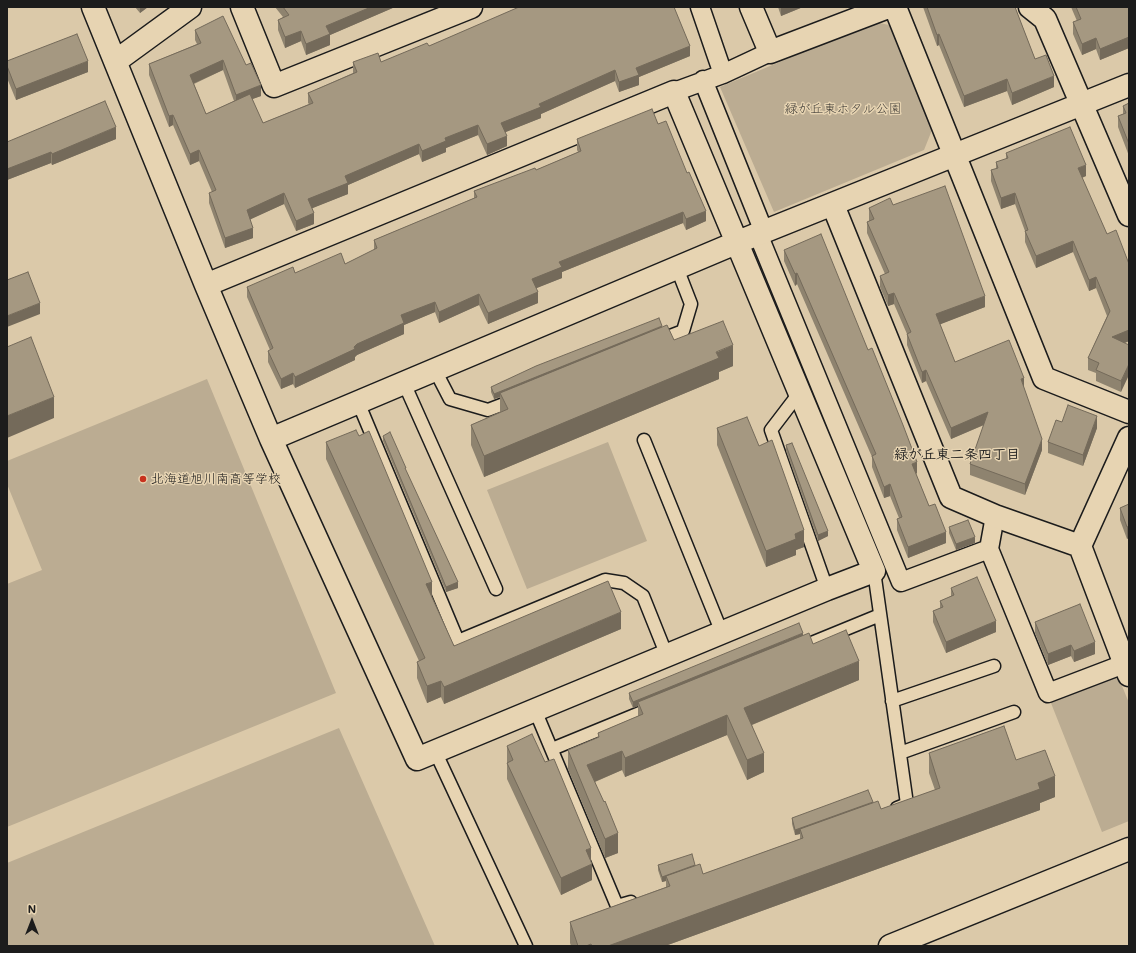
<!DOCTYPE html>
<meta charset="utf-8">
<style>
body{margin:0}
#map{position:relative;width:1136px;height:953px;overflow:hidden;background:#dbc9a9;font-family:Mali,sans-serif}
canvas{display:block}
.frame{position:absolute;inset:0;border:8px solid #1c1c1c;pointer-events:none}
.north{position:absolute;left:12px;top:901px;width:40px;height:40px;-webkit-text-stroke:3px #e7d4b2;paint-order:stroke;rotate:0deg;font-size:11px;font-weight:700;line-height:16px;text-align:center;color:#1c1c1c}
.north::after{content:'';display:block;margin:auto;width:14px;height:18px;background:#1c1c1c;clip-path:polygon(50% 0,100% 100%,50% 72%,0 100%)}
</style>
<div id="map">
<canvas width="1136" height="953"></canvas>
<div class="frame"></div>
<div class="north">N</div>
</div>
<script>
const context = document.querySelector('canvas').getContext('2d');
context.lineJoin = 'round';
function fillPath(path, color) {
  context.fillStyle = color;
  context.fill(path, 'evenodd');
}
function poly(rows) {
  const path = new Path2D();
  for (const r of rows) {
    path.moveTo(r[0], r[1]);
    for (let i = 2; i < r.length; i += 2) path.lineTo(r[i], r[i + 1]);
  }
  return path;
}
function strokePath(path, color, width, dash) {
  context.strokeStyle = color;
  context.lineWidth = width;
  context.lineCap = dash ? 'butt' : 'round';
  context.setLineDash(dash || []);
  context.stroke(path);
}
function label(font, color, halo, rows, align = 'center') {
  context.font = font + ' Mali,"Klee One",sans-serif';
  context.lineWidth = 3;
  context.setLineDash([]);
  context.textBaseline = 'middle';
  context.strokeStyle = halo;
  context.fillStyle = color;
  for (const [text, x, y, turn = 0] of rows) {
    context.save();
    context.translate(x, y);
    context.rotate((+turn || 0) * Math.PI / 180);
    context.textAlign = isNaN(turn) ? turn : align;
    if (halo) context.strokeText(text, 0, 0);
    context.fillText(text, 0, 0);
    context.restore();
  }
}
fillPath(poly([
 [875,22,889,25,932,130,924,150,774,212,720,87],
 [207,379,336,693,7,827,7,584,42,570,7,484,7,461],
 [608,442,647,541,527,589,487,490],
 [1116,671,1129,703,1129,821,1102,832,1049,698],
 [339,728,435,946,7,946,7,863]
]), '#bbac92');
const service = poly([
 [657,341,683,331,691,304,677,268],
 [435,370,450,399,488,410,514,400],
 [404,383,496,589],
 [800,392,771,430,827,589],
 [358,402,458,641,605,580,624,583,643,596,667,656],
 [644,440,722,633],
 [874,571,907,804,897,808],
 [797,649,880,615],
 [892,701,994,666],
 [535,710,617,906,631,902],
 [552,749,652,708],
 [435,751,526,946],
 [900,753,1014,712]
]);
const pedestrian = poly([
 [700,7,723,74],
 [703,80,764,232],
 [674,92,723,74,770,52],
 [758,234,901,582,989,549,1048,693,1124,664],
 [989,549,995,516]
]);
const minor = poly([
 [93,7,206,285,271,439,417,759,827,589,874,571,674,92,206,285],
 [242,7,274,86,471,7],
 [751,7,770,52,888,7],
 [895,7,1044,378,1129,412],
 [1030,7,1045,19,1129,215],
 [116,61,190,7],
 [833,205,951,497,995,516,1080,546],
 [1129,438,1080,546,1129,675],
 [271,439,738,242,1129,85],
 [890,946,1129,849]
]);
strokePath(service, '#1c1c1c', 15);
strokePath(pedestrian, '#1c1c1c', 21);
strokePath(minor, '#1c1c1c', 25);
strokePath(service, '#e7d4b2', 12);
strokePath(pedestrian, '#e7d4b2', 18);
strokePath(minor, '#e7d4b2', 22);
fillPath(poly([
 [135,7,148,7,140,13],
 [275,7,395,7,330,35,330,45,306,55,301,41,285,48,278,30,278,20,283,17],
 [518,7,674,7,690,56,639,77,639,85,619,92,615,81,541,114,541,118,505,132,507,146,487,155,478,135,446,148,446,152,422,162,419,154,348,185,348,194,312,208,314,224,296,231,284,204,250,219,253,238,225,248,209,203,209,193,212,192,199,161,190,165,173,125,169,127,149,75,149,64,197,44,195,40,195,30,246,65,261,96,252,99,263,123,309,104,308,103,308,93,353,73,353,62,381,62,429,46,518,8],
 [223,70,234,101,206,114,194,84],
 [778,7,803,7,781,16],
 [923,7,1015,7,1035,59,1054,87,1012,105,1007,91,964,107,939,45,937,46],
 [1071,7,1129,7,1129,48,1100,60,1096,49,1082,55,1073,34,1073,22,1077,21],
 [7,61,88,72,16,100,7,78],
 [1129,103,1129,156,1118,127,1118,116,1123,114,1123,106],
 [658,124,706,221,686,230,683,223,562,272,562,278,536,288,538,303,488,324,479,305,439,323,435,312,404,325,404,334,357,355,355,357,355,360,295,388,293,384,281,389,268,362,268,351,270,350,247,297,247,287,295,273,345,264,374,250,374,240,474,198,474,191,536,170,578,152,577,150,577,139],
 [116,139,52,165,51,163,7,180,7,142],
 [1006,153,1086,176,1082,178,1107,234,1129,264,1129,341,1125,343,1121,392,1096,381,1096,373,1088,370,1088,358,1107,316,1096,288,1089,291,1073,252,1036,268,1025,242,1025,231,1015,204,1001,209,991,181,991,170,996,169,996,162,1006,159],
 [893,205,985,307,940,324,955,362,1024,388,1042,450,1025,495,970,475,970,464,984,425,951,439,926,381,922,383,907,345,907,334,894,304,888,306,880,287,880,276,885,274,867,233,867,222,869,221,869,208],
 [784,250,917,473,916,474,929,506,946,543,908,558,897,530,897,519,899,518,890,496,884,498,872,467,872,457,797,284,795,286,784,261],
 [662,327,674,340,733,366,719,372,719,379,484,477,471,445,471,425,500,412,500,397,494,399,491,392,491,387],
 [1062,422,1097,428,1083,466,1048,453,1048,442],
 [717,428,759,446,804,547,796,550,796,555,766,567,717,445],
 [383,436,406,471,458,588,446,592,383,441],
 [326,442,432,597,454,646,621,629,444,704,441,697,427,703,417,678,417,662,419,661,326,459],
 [786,445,828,536,818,541,786,451],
 [1129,504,1127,539,1120,520,1120,508],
 [949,527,975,543,956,550,949,533],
 [951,588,996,632,946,653,933,622,933,611,940,608,940,601,951,596],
 [1035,622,1095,654,1074,662,1071,656,1048,665,1035,633],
 [803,635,813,644,859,680,752,725,764,772,747,780,727,735,625,777,622,770,595,782,618,853,605,858,568,769,568,750,598,738,598,733,638,716,638,706,633,708,629,699,629,693],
 [507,746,591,862,592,880,561,895,507,779],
 [929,753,1016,760,1055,797,1040,803,1040,810,665,946,571,946,570,943,570,922,666,887,666,881,662,882,658,870,658,865,695,866,703,874,800,839,800,834,795,835,792,824,792,818,873,803,881,809,935,790,929,773]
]), '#8e836f');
fillPath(poly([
 [140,7,148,7,140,13],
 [371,7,395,7,330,35,330,45,306,55,306,44,326,26],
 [781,7,803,7,781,16],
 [301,31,301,41,285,48,285,37],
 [939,34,939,45,937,46,937,35],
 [1129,37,1129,48,1100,60,1100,49],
 [1096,38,1096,49,1082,55,1082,44],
 [690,46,690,56,639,77,639,85,619,92,619,82,636,68],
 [223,60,223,70,190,85,190,75],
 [88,61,88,72,16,100,16,89],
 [615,70,615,81,541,114,541,118,501,134,501,123,539,104],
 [1054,76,1054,87,1012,105,1012,93],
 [1007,79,1007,91,964,107,964,96],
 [261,85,261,96,236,105,236,95],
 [173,115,173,125,169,127,169,116],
 [478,125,478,135,446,148,446,152,422,162,422,151,445,138],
 [116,127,116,139,52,165,52,154],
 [507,136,507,146,487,155,487,144],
 [419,144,419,154,348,185,348,194,308,210,308,199,345,176],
 [199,150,199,161,190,165,190,154],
 [51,152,51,163,7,180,7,169],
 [1086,165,1086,176,1078,179,1078,168],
 [284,193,284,204,247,221,247,210],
 [1015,193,1015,204,1001,209,1001,198],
 [706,211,706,221,686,230,686,219],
 [683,212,683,223,562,272,562,278,532,290,532,279,559,262],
 [314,213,314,224,296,231,296,221],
 [253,228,253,238,225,248,225,238],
 [1073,241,1073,252,1036,268,1036,256],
 [797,273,797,284,795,286,795,274],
 [1096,277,1096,288,1089,291,1089,280],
 [538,292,538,303,488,324,488,313],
 [894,293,894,304,888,306,888,295],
 [479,294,479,305,439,323,439,312],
 [985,296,985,307,936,326,936,314],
 [435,302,435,312,404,325,404,334,357,355,355,357,355,360,295,388,295,377,354,347,357,344,401,315],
 [40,303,40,314,7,327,7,316],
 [662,326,662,332,500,393,500,397,494,399,494,394],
 [1129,330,1129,341,1112,348,1112,337],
 [733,345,733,366,719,372,719,379,484,477,484,456],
 [1129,364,1129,375,1121,392,1121,381],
 [926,370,926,381,922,383,922,372],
 [293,373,293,384,281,389,281,379],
 [1024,378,1024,389,1021,379],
 [54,397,54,418,7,438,7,416],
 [988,412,988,423,951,439,951,428],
 [1097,416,1097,428,1083,466,1083,455],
 [1042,439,1042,450,1025,495,1025,484],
 [917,462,917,473,912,475,912,464],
 [890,484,890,496,884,498,884,487],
 [1129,526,1129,538,1127,539,1127,527],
 [804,530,804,547,796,550,796,555,766,567,766,551,795,534],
 [828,531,828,536,818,541,818,535],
 [946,532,946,543,908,558,908,547],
 [975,537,975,543,956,550,956,544],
 [432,582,432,598,426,584],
 [458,582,458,588,446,592,446,587],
 [621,612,621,629,444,704,444,687],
 [996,621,996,632,946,653,946,642],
 [803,633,803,638,638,702,638,706,633,708,633,702],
 [1095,642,1095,654,1074,662,1074,651],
 [1071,645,1071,656,1048,665,1048,654],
 [859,661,859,680,744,728,744,708],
 [441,681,441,697,427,703,427,686],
 [727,715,727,735,625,777,625,758],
 [622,751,622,770,587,785,587,765],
 [764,753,764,772,747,780,747,760],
 [1055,776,1055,797,1040,803,1040,810,665,946,608,946],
 [873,802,873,808,800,829,800,834,795,835,795,830],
 [618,833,618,853,605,858,605,839],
 [591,848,591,864,586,850],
 [592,864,592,880,561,895,561,878],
 [695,865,695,870,666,876,666,881,662,882,662,877]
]), '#746a5a');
const building = poly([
 [283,7,371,7,326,26,330,34,306,44,301,31,285,37,278,20,289,15,283,7],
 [519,7,674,7,690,46,636,68,639,75,619,82,615,70,539,104,541,107,501,123,507,136,487,144,478,125,445,138,446,141,422,151,419,144,345,176,348,183,308,199,314,213,296,221,284,193,247,210,253,228,225,238,209,193,216,190,199,150,190,154,173,115,169,116,149,64,201,43,195,30,223,16,246,65,251,63,261,85,236,95,223,60,190,75,206,114,250,94,263,123,313,103,308,93,357,72,353,62,378,53,381,62,427,43,429,46,519,7],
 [927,7,1015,7,1035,59,1046,55,1054,76,1012,93,1007,79,964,96,939,34,937,35,927,7],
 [1076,7,1129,7,1129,37,1100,49,1096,38,1082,44,1073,22,1081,19,1076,7],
 [77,34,88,61,16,89,7,66,7,61,77,34],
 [105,101,116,127,52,154,51,152,7,169,7,142,105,101],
 [1129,103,1129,144,1118,116,1126,113,1123,106,1129,103],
 [652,109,658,124,666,121,687,173,689,172,706,211,686,219,683,212,559,262,562,267,532,279,538,292,488,313,479,294,439,312,435,302,401,315,404,323,357,344,354,347,355,349,295,377,293,373,281,379,268,351,273,348,247,287,293,267,295,273,341,253,345,264,377,248,374,240,477,197,474,191,535,168,536,170,581,151,577,139,652,109],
 [1070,127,1086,165,1078,168,1107,234,1116,230,1129,264,1129,330,1112,337,1129,345,1129,364,1121,381,1096,370,1099,363,1088,358,1110,311,1096,277,1089,280,1073,241,1036,256,1025,231,1028,230,1015,193,1001,198,991,170,998,168,996,162,1008,158,1006,153,1070,127],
 [945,186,985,296,936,314,955,362,1009,340,1024,378,1021,379,1042,439,1025,484,970,464,988,412,951,428,926,370,922,372,907,334,911,332,894,293,888,295,880,276,889,272,867,222,874,219,869,208,890,198,893,205,945,186],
 [821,234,868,350,872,348,903,425,917,462,912,464,929,506,935,504,946,532,908,547,897,519,902,517,890,484,884,487,872,456,876,454,797,273,795,274,784,250,821,234],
 [28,272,40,303,7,316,7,280,28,272],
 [659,318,662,326,494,394,491,387,536,366,659,318],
 [723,321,733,345,716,352,719,358,484,456,471,425,508,409,500,393,667,325,674,340,723,321],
 [31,337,54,397,7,416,7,347,31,337],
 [1068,405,1097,416,1083,455,1048,442,1056,420,1062,422,1068,405],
 [747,417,759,446,772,440,804,530,795,534,796,539,766,551,717,428,747,417],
 [356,430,359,436,369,431,432,582,426,584,454,646,608,581,621,612,444,687,441,681,427,686,417,662,425,658,326,442,356,430],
 [390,432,406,468,405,468,458,582,446,587,383,436,390,432],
 [792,443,828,531,818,535,786,445,792,443],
 [1129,504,1129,526,1127,527,1120,508,1129,504],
 [968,520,975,537,956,544,949,527,968,520],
 [977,577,996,621,946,642,933,611,943,607,940,601,954,595,951,588,977,577],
 [1080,604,1095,642,1074,651,1071,645,1048,654,1035,622,1080,604],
 [799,623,803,633,633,702,629,693,799,623],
 [846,630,859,661,744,708,764,753,747,760,727,715,625,758,622,751,587,765,604,802,605,801,618,833,605,839,568,750,599,737,598,733,643,714,638,702,809,633,813,644,846,630],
 [1004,726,1016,760,1045,750,1055,776,1038,783,1040,789,608,946,592,946,591,944,586,946,578,946,570,922,670,886,666,876,700,864,703,874,803,838,800,829,878,801,881,809,940,788,929,753,1004,726],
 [532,734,545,762,554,759,591,848,586,850,592,864,561,878,507,763,513,760,507,746,532,734],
 [868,790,873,802,795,830,792,818,868,790],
 [692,854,695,865,662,877,658,865,692,854]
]);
fillPath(building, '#a59881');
strokePath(building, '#746a5a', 1);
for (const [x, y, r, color] of [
 [143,479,4,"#c8321e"]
]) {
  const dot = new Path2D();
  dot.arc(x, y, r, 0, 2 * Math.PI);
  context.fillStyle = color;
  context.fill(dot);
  strokePath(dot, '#e7d4b2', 1.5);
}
label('13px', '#44403a', '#e7d4b2', [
 ["緑が丘東ホタル公園",843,109]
]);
label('13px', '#1c1c1c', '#e7d4b2', [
 ["北海道旭川南高等学校",151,479]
], 'left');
label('bold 14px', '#1c1c1c', '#e7d4b2', [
 ["緑が丘東二条四丁目",957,455]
]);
</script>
